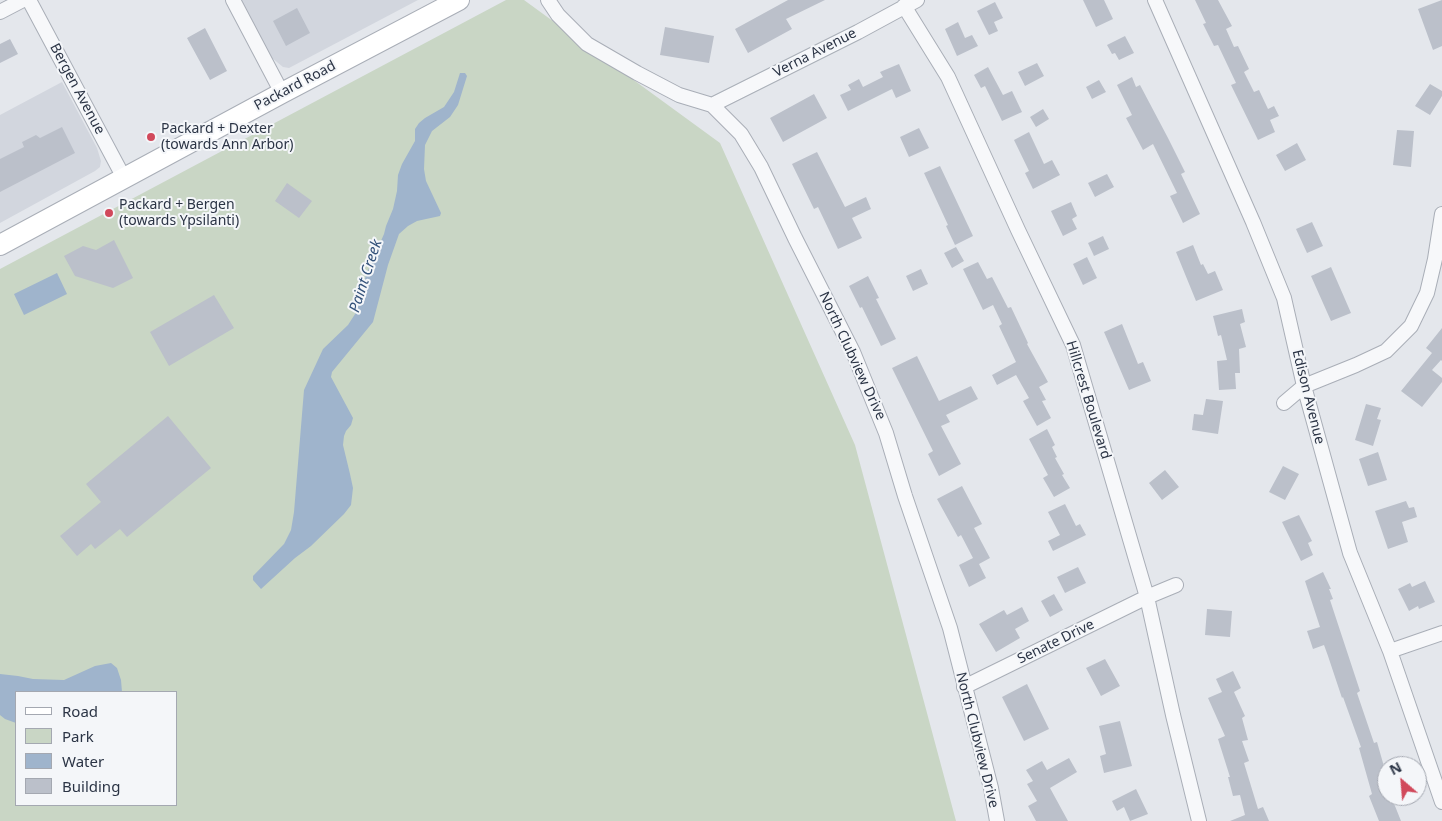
<!DOCTYPE html>
<style>
body{margin:0}
#map{position:relative;width:1442px;height:821px;overflow:hidden;background:#e4e7ec;font-family:"Noto Sans",sans-serif}
canvas{display:block}
.legend{position:absolute;left:15px;top:691px;width:162px;height:115px;box-sizing:border-box;background:#f4f6f9;border:1px solid #a4a8b1;margin:0;padding:6px 9px;list-style:none;font-size:15px;color:#2b3445}
.legend li{display:flex;align-items:center;gap:10px;height:25px}
.legend b{width:25px;border:1px solid #a4a8b1}
.north{position:absolute;left:1377px;top:756px;width:50px;height:50px;box-sizing:border-box;background:#f4f6f9;border:1px solid #a4a8b1;border-radius:50%;rotate:333deg;font-size:14px;font-weight:700;line-height:20px;text-align:center;color:#2b3445}
.north::after{content:'';display:block;margin:auto;width:18px;height:22px;background:#d1495b;clip-path:polygon(50% 0,100% 100%,50% 72%,0 100%)}
</style>
<div id="map">
<canvas width="1442" height="821"></canvas>
<ul class="legend">
<li><b style="height:6px;background:#fff"></b>Road</li>
<li><b style="height:14px;background:#c9d6c5"></b>Park</li>
<li><b style="height:14px;background:#9fb4cc"></b>Water</li>
<li><b style="height:14px;background:#bbc0ca"></b>Building</li>
</ul>
<div class="north">N</div>
</div>
<script>
const context = document.querySelector('canvas').getContext('2d');
context.lineJoin = 'round';
function fillPath(path, color) {
  context.fillStyle = color;
  context.fill(path, 'evenodd');
}
function poly(rows) {
  const path = new Path2D();
  for (const r of rows) {
    path.moveTo(r[0], r[1]);
    for (let i = 2; i < r.length; i += 2) path.lineTo(r[i], r[i + 1]);
  }
  return path;
}
function strokePath(path, color, width, dash) {
  context.strokeStyle = color;
  context.lineWidth = width;
  context.lineCap = dash ? 'butt' : 'round';
  context.setLineDash(dash || []);
  context.stroke(path);
}
function label(font, color, halo, rows, align = 'center') {
  context.font = font + ' "Noto Sans",sans-serif';
  context.lineWidth = 4;
  context.setLineDash([]);
  context.textBaseline = 'middle';
  context.strokeStyle = halo;
  context.fillStyle = color;
  for (const [text, x, y, turn = 0] of rows) {
    context.save();
    context.translate(x, y);
    context.rotate((+turn || 0) * Math.PI / 180);
    context.textAlign = isNaN(turn) ? turn : align;
    if (halo) context.strokeText(text, 0, 0);
    context.fillText(text, 0, 0);
    context.restore();
  }
}
fillPath(poly([
 [240,0,418,0,289,68,283,67,272,58],
 [62,82,97,148,101,161,100,167,95,171,0,223,0,115]
]), '#d2d6de');
fillPath(poly([
 [506,0,524,0,720,143,855,445,956,821,0,821,0,269],
 [16,692,176,692,176,805,16,805]
]), '#c9d6c5');
fillPath(poly([
 [460,73,465,73,467,76,458,105,450,117,432,131,425,145,424,169,426,181,441,213,440,216,417,221,408,226,399,234,388,265,373,322,332,372,331,377,353,418,351,425,346,431,344,436,343,445,350,474,353,488,351,505,344,514,311,546,295,558,261,589,253,580,253,576,284,544,291,530,294,512,304,390,323,349,348,325,357,311,366,275,384,234,386,226,393,209,397,191,398,175,402,164,415,141,415,129,419,123,425,118,444,107,454,92],
 [57,273,67,294,24,315,14,294],
 [111,663,117,668,121,680,122,692,16,692,16,723,5,719,0,715,0,674,18,676,33,679,64,680,95,666]
]), '#9fb4cc');
fillPath(poly([
 [788,0,825,0,786,19,792,29,748,53,735,29],
 [1083,0,1104,0,1113,19,1096,27],
 [1195,0,1218,0,1232,26,1226,29,1234,47,1238,46,1249,69,1244,72,1254,92,1259,90,1268,109,1274,106,1279,116,1270,120,1275,132,1258,140,1231,85,1236,83,1218,45,1214,46,1203,24,1206,23],
 [1442,0,1442,46,1433,50,1418,9],
 [995,2,1003,18,994,22,998,31,989,35,977,11],
 [297,8,310,33,286,46,273,21],
 [958,22,965,38,972,35,978,46,957,56,945,29],
 [665,27,714,36,709,63,660,55],
 [205,28,227,71,210,80,187,38],
 [1125,36,1134,53,1119,60,1115,53,1112,54,1107,45],
 [10,39,18,54,0,63,0,44],
 [1037,63,1044,76,1025,86,1018,72],
 [899,64,911,91,896,98,892,89,848,111,840,95,851,90,848,85,859,79,863,87,883,77,880,72],
 [988,67,1003,95,1012,91,1022,112,1002,121,985,86,981,88,974,75],
 [1132,77,1136,87,1140,85,1168,138,1185,172,1181,174,1200,214,1183,223,1170,196,1177,193,1153,144,1143,150,1126,118,1132,115,1117,85],
 [1099,80,1106,92,1092,99,1086,87],
 [1430,84,1442,91,1442,96,1430,115,1415,106],
 [814,94,827,118,783,142,770,118],
 [1043,109,1049,119,1036,127,1030,117],
 [62,127,75,153,0,192,0,159,24,147,22,142,36,135,40,138],
 [919,128,929,148,909,157,900,137],
 [1397,130,1414,131,1411,167,1393,165],
 [1029,132,1044,164,1052,160,1060,175,1033,189,1025,173,1029,171,1014,140],
 [1297,143,1306,160,1285,171,1276,155],
 [817,152,845,207,866,197,871,209,852,218,862,238,838,249,818,207,814,209,792,164],
 [940,166,973,236,955,245,946,226,948,225,924,173],
 [1107,174,1114,187,1095,197,1088,183],
 [287,183,312,201,299,218,275,201],
 [1071,202,1077,216,1072,219,1077,229,1063,236,1051,211],
 [1312,222,1323,246,1307,253,1296,229],
 [1103,236,1109,249,1094,256,1088,243],
 [114,240,133,278,113,288,75,276,64,256,83,246,96,250],
 [1193,245,1201,265,1203,264,1208,274,1215,271,1223,290,1196,301,1176,252],
 [956,247,964,261,952,268,944,253],
 [1087,257,1097,278,1083,285,1073,264],
 [978,262,987,279,992,277,1008,308,1011,307,1028,343,1027,344,1048,382,1039,387,1046,400,1042,401,1051,418,1037,426,1023,401,1029,398,1016,375,997,385,992,375,1016,362,999,326,1002,324,993,305,983,310,963,269],
 [1331,267,1351,313,1331,321,1311,276],
 [921,269,928,284,913,291,906,276],
 [868,276,879,298,876,299,896,339,881,346,862,307,860,308,849,286],
 [214,295,234,328,169,366,150,332],
 [1242,309,1245,322,1240,324,1246,347,1239,349,1240,373,1235,373,1236,389,1219,390,1217,361,1227,360,1221,335,1218,336,1213,316],
 [1122,324,1138,364,1143,362,1151,381,1129,390,1104,332],
 [1442,328,1442,361,1441,360,1432,370,1442,378,1442,382,1422,407,1401,391,1432,353,1426,348],
 [917,356,939,401,971,386,978,399,946,415,950,422,941,426,961,464,939,476,928,454,933,451,892,368],
 [1206,399,1223,401,1218,434,1192,430,1194,414,1203,415],
 [1366,404,1381,408,1377,419,1381,420,1373,446,1355,440],
 [168,416,211,468,127,537,120,529,95,549,91,544,77,556,60,536,101,502,86,484],
 [1047,429,1055,445,1052,447,1057,457,1055,458,1064,474,1062,475,1070,488,1054,497,1043,478,1048,475,1029,439],
 [1378,452,1387,480,1368,486,1359,459],
 [1283,466,1299,474,1285,500,1269,492],
 [1165,470,1179,487,1162,500,1149,483],
 [962,486,982,524,974,528,990,558,979,564,986,578,969,587,959,565,973,558,961,535,958,537,937,499],
 [1406,501,1409,508,1414,507,1417,517,1402,522,1408,542,1388,549,1375,511],
 [1065,504,1076,526,1080,524,1086,535,1053,551,1048,541,1060,535,1048,512],
 [1299,515,1312,541,1308,543,1313,555,1301,561,1282,522],
 [1078,567,1086,583,1065,593,1057,577],
 [1323,572,1331,589,1329,589,1333,599,1330,600,1360,691,1357,693,1374,743,1377,742,1387,777,1387,796,1391,796,1401,821,1379,821,1369,796,1372,794,1359,748,1361,747,1343,697,1342,698,1328,656,1324,645,1313,649,1307,631,1320,627,1305,581],
 [1425,581,1435,602,1419,609,1418,606,1409,611,1398,589,1410,583,1412,587],
 [1054,594,1063,610,1050,617,1041,601],
 [1022,607,1029,621,1015,629,1020,638,996,652,979,624,1004,610,1007,615],
 [1207,609,1232,611,1230,637,1205,635],
 [1105,659,1120,686,1101,696,1086,668],
 [1233,671,1241,688,1234,692,1245,716,1242,718,1248,740,1242,741,1249,761,1244,763,1258,809,1263,807,1269,821,1230,821,1245,815,1240,795,1233,796,1228,777,1230,777,1218,739,1225,736,1208,698,1222,692,1216,679],
 [1027,684,1049,729,1024,741,1002,697],
 [1120,721,1132,766,1104,773,1100,756,1106,754,1099,726],
 [1069,758,1077,772,1050,788,1068,821,1036,821,1028,806,1037,801,1027,784,1033,781,1026,770,1042,761,1047,770],
 [1136,789,1148,814,1130,821,1124,807,1117,811,1112,801]
]), '#bbc0ca');
const street = poly([
 [29,0,124,178],
 [233,0,282,93],
 [548,0,558,15,587,44,637,73,679,95,712,105,741,134,761,167,795,238,853,352,886,433,905,496,950,628,991,788,997,821],
 [1155,0,1253,222,1284,298,1304,386,1350,553,1390,651,1442,802],
 [904,6,948,77,1018,230,1073,345,1147,597,1173,715,1199,821],
 [0,12,23,0],
 [712,105,858,32,917,0],
 [1284,403,1304,386,1356,365,1386,351,1411,326,1427,293,1435,259,1442,214],
 [1390,651,1442,633],
 [964,687,1147,597,1176,585]
]);
const secondary = poly([
 [0,245,282,93,459,0]
]);
strokePath(street, '#a9aeb7', 16);
strokePath(secondary, '#a9aeb7', 22);
strokePath(street, '#f7f8fa', 14);
strokePath(secondary, '#fff', 20);
for (const [x, y, r, color] of [
 [151,137,5,"#d1495b"],
 [109,213,5,"#d1495b"]
]) {
  const dot = new Path2D();
  dot.arc(x, y, r, 0, 2 * Math.PI);
  context.fillStyle = color;
  context.fill(dot);
  strokePath(dot, '#f4f6f9', 2);
}
label('14px', '#2b3445', '#f4f6f9', [
 ["Verna Avenue",815,53,-27],
 ["Packard Road",295,86,-28],
 ["Bergen Avenue",77,89,62],
 ["North Clubview Drive",852,356,65],
 ["Edison Avenue",1308,397,76],
 ["Hillcrest Boulevard",1088,400,73],
 ["Senate Drive",1056,642,-26],
 ["North Clubview Drive",977,740,76]
]);
label('14px', '#2b3445', '#f4f6f9', [
 ["Packard + Dexter",161,129],
 ["(towards Ann Arbor)",161,145],
 ["Packard + Bergen",119,205],
 ["(towards Ypsilanti)",119,221]
], 'left');
label('italic 15px', '#34527a', '#f4f6f9', [
 ["Paint Creek",366,276,-72]
]);
</script>
